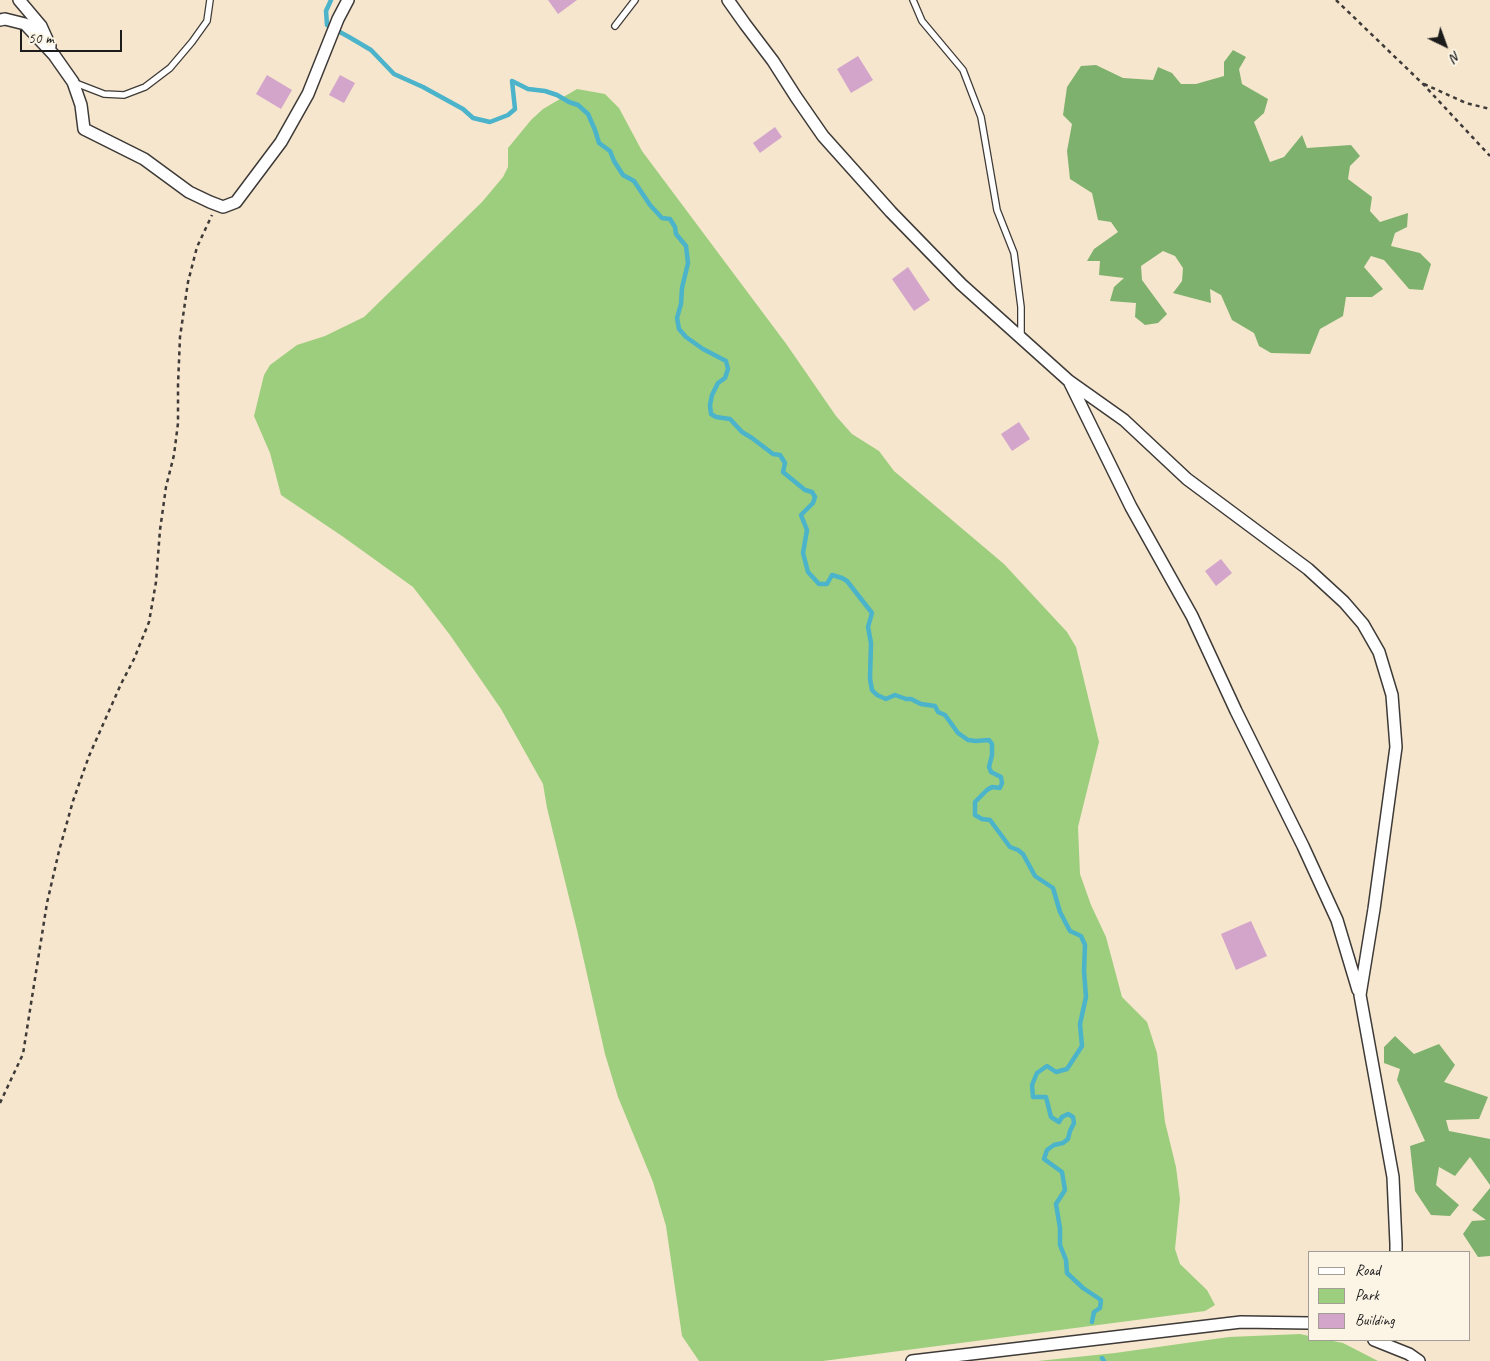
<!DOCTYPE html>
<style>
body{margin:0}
#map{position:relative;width:1490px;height:1361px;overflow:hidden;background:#f6e6cd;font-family:Caveat,sans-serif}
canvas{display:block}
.legend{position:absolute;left:1308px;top:1251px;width:162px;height:90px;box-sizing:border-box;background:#fcf5e5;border:1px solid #a29e95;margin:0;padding:6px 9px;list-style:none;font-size:15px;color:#1c1c1c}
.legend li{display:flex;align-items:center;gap:10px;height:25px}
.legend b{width:25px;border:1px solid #a29e95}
.north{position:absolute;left:1420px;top:20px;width:50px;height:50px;-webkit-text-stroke:4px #fcf5e5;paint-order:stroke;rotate:138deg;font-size:14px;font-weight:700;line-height:20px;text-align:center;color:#1c1c1c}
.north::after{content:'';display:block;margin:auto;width:18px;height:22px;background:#1c1c1c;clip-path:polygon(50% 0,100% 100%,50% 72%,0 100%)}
.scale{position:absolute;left:20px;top:30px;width:102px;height:22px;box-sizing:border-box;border:2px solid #1c1c1c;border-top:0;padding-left:6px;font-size:15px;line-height:18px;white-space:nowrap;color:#1c1c1c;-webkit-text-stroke:4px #fcf5e5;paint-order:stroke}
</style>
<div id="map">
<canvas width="1490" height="1361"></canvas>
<ul class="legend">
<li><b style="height:6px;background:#fff"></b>Road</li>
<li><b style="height:14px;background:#9dce7e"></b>Park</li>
<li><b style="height:14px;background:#d3a5cb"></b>Building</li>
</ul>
<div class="north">N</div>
<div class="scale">50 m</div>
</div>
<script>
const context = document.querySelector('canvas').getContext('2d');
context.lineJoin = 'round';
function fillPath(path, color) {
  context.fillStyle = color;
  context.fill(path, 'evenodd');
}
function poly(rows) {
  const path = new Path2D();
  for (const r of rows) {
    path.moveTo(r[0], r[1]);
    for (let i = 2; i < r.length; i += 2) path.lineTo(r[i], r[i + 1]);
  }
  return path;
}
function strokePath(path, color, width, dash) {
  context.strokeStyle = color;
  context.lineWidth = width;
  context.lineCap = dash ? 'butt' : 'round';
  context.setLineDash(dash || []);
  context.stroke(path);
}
fillPath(poly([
 [577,89,605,94,619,108,642,151,787,345,836,416,852,434,879,451,894,471,1004,564,1067,632,1076,647,1099,742,1078,827,1080,874,1091,905,1106,937,1122,997,1147,1022,1157,1053,1165,1122,1176,1167,1180,1199,1175,1249,1180,1264,1207,1290,1215,1305,1205,1311,823,1361,699,1361,682,1336,666,1226,653,1182,618,1097,605,1054,577,930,547,808,543,784,501,709,450,635,413,587,342,536,281,495,270,453,254,416,264,375,270,365,297,345,325,336,364,317,482,202,503,177,508,167,508,148,531,120,543,109],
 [1300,1334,1309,1336,1309,1340,1328,1340,1343,1343,1378,1361,1038,1361,1115,1353,1229,1337]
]), '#9dce7e');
fillPath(poly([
 [1233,50,1246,57,1239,69,1242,84,1268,99,1264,113,1254,122,1270,162,1284,157,1302,135,1307,148,1351,145,1360,156,1350,166,1348,179,1372,197,1370,211,1380,222,1408,213,1407,227,1395,233,1391,246,1420,253,1431,264,1423,290,1409,289,1384,260,1371,256,1364,267,1383,289,1372,297,1346,297,1343,316,1320,329,1310,354,1271,353,1259,346,1254,333,1232,320,1221,295,1210,289,1211,303,1173,293,1182,281,1183,268,1175,256,1163,251,1141,266,1142,280,1167,314,1158,323,1145,325,1135,317,1136,303,1110,301,1114,287,1124,278,1099,275,1100,261,1087,261,1094,249,1118,232,1111,222,1098,220,1092,193,1070,179,1067,151,1072,124,1063,115,1067,87,1081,66,1096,65,1123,78,1153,80,1158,67,1172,73,1181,84,1196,84,1224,76,1224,62],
 [1395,1036,1414,1054,1439,1044,1455,1065,1444,1082,1488,1097,1479,1119,1446,1120,1449,1131,1490,1139,1490,1185,1470,1157,1455,1176,1439,1167,1436,1185,1459,1205,1450,1216,1431,1215,1415,1191,1410,1146,1425,1141,1397,1080,1400,1069,1384,1063,1384,1047],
 [1490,1188,1490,1256,1478,1257,1463,1234,1472,1221,1486,1220,1472,1210]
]), '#7eb16d');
strokePath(poly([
 [331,0,326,11,327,25,349,37,371,50,394,74,423,87,463,109,473,118,490,122,508,115,515,109,512,81,528,89,545,91,557,95,569,102,578,105,588,114,595,130,599,143,610,151,614,161,623,175,634,181,650,205,662,218,670,219,675,227,676,234,686,246,688,263,682,288,681,304,677,318,679,329,686,337,703,349,726,361,728,369,725,378,718,383,712,395,710,405,711,414,716,417,730,419,742,432,752,438,773,454,780,455,785,463,783,472,805,490,812,492,815,497,813,503,801,515,807,530,803,553,808,572,819,584,827,584,832,575,842,578,847,581,872,613,868,627,871,643,870,679,872,690,877,695,886,699,895,695,906,699,911,699,921,704,935,706,938,712,945,715,958,733,968,740,976,741,989,740,992,744,992,755,989,767,991,772,1001,777,1002,783,1000,788,992,787,987,790,975,802,975,815,982,819,990,820,1010,847,1018,850,1023,854,1035,876,1053,888,1060,912,1070,931,1081,936,1085,945,1084,971,1086,997,1080,1024,1082,1046,1067,1069,1056,1072,1047,1066,1037,1073,1032,1085,1033,1097,1046,1097,1051,1117,1059,1122,1062,1117,1068,1114,1073,1117,1074,1123,1070,1131,1068,1139,1063,1143,1054,1145,1047,1150,1044,1159,1062,1172,1065,1190,1056,1204,1060,1228,1060,1245,1066,1260,1067,1273,1083,1288,1101,1300,1100,1308,1094,1312,1092,1322],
 [1102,1358,1104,1361]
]), '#4bb3ca', 4.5);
fillPath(poly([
 [548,0,577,0,558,14],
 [858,56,873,80,851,93,837,69],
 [267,75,292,90,281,109,256,94],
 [340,75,355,83,344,103,329,95],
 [775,127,782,137,760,153,753,143],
 [908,267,930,300,914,311,892,279],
 [1019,422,1030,439,1012,451,1001,434],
 [1221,559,1232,573,1216,586,1205,571],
 [1251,921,1267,956,1236,970,1221,934]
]), '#d3a5cb');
const lane = poly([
 [913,0,922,21,963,70,981,117,997,210,1014,253,1021,307,1021,337],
 [615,26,635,0],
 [73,82,104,94,124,95,145,87,170,68,192,42,207,21,210,0]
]);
const street = poly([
 [19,0,41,26,50,46],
 [728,0,745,24,773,61,796,97,823,136,891,212,961,284,1069,381,1124,420,1187,479,1308,569,1344,602,1363,624,1379,652,1392,695,1396,747,1374,909,1360,995,1393,1177,1396,1244,1396,1252],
 [0,20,5,19,25,24,54,55,73,82,81,105,84,129,144,159,189,192,210,202,223,207,236,202,281,142,308,94,338,19,348,0],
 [1070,383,1131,507,1192,616,1236,711,1303,846,1337,920,1358,990],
 [1374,1340,1409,1354,1419,1361],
 [912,1361,1241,1322,1309,1323]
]);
strokePath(lane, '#3d3a37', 8);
strokePath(street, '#3d3a37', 14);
strokePath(poly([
 [1336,0,1423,84,1490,156],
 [1424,84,1466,103,1490,109],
 [0,1103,23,1054,47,903,59,851,73,801,89,756,121,684,134,659,149,622,156,582,160,530,166,487,174,455,178,423,178,385,180,337,188,282,197,247,212,215]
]), '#3d3a37', 2.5, [4, 4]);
strokePath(lane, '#fff', 5.5);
strokePath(street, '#fff', 11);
</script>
